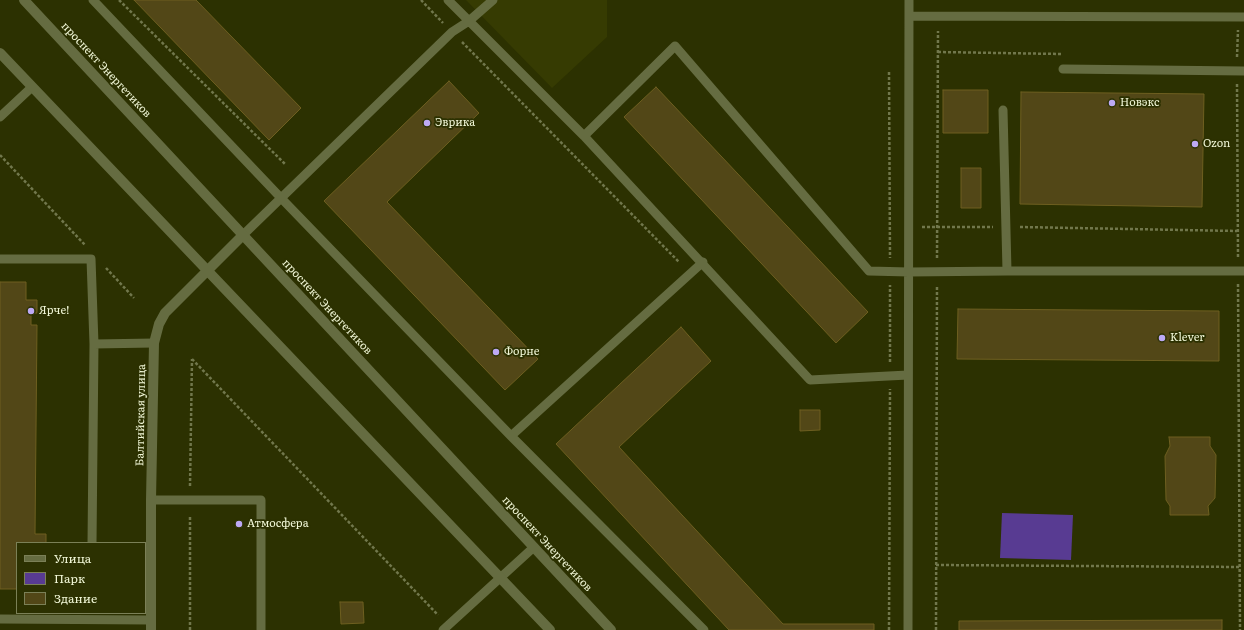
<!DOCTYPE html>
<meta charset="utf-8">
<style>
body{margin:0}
#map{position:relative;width:1244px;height:630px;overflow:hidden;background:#2c3101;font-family:Literata,serif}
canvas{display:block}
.legend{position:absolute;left:16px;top:542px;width:130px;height:72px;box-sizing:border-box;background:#2c3101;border:1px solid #7b8057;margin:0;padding:5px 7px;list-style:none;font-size:12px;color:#f1f7d7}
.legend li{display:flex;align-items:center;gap:8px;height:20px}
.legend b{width:20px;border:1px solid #7b8057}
</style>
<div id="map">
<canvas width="1244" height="630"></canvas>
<ul class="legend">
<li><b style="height:5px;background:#656c41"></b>Улица</li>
<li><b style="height:11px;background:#583b92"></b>Парк</li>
<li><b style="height:11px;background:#524717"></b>Здание</li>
</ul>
</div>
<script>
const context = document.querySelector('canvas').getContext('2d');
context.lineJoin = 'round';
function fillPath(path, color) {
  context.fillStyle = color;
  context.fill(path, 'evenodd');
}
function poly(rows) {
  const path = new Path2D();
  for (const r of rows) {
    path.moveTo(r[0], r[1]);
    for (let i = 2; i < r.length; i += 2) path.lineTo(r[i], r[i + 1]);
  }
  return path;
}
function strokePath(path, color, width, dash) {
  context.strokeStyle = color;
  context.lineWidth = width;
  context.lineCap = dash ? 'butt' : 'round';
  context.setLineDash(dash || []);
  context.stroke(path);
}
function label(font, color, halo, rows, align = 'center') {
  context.font = font + ' Literata,serif';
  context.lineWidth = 3.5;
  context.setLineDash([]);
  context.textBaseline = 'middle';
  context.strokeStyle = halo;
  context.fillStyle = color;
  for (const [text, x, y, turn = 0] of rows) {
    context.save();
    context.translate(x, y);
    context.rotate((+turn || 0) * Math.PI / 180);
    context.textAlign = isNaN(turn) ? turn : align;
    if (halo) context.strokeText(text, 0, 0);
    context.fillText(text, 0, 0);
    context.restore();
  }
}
fillPath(poly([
 [466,0,607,0,607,37,552,88]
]), '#363b02');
fillPath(poly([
 [1002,513,1073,515,1071,560,1000,558]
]), '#583b92');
const building = poly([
 [134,0,196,0,301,108,269,140,134,0],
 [449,81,479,113,387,202,538,359,505,390,324,201,449,81],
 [656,87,868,312,836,343,624,117,656,87],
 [943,90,988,90,988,133,943,133,943,90],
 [1021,92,1204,94,1202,207,1020,204,1021,92],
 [961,168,981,168,981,208,961,208,961,168],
 [0,282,26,282,26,300,37,300,37,313,31,313,31,325,37,325,35,534,46,534,46,543,17,543,17,589,0,589,0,282],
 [958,309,1219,311,1219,361,957,359,958,309],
 [681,327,711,361,619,447,783,624,874,624,874,630,729,630,556,444,681,327],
 [800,410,820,410,820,430,800,431,800,410],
 [1169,437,1210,437,1210,446,1216,455,1215,498,1208,506,1209,515,1170,515,1170,506,1166,500,1165,456,1170,446,1169,437],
 [340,602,363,602,364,623,341,624,340,602],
 [1222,620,1222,630,959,630,959,621,1222,620]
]);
fillPath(building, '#524717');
strokePath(building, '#6e5f20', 1);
strokePath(poly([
 [119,0,285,164],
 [421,0,443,23],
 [462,42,679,262],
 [938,52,1061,54],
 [1237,57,1238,30],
 [889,72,890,258],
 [1237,84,1238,257],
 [0,155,85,245],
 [922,227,993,227],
 [1020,227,1237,231],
 [937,258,938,31],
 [106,268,134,298],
 [1238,284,1240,630],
 [192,359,438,615],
 [890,362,890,285],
 [190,486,192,359],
 [936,565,1240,567],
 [190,630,190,515],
 [889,630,890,389],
 [936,630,937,285]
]), '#71774c', 2.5, [3, 2]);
strokePath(poly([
 [93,0,281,198,511,436,704,630],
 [448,0,469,21,493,0],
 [909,16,1244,17],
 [1063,69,1244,71],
 [1003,110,1007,271],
 [0,117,32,87],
 [584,136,675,46,869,271,909,272,1007,271,1244,271],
 [243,235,452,32,469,21,584,136,810,380,908,375],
 [0,259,91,259,94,344,92,543],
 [94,344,154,343],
 [511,436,703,262],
 [151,500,261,500,261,630],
 [0,619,151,620],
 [443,630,534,547],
 [908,630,909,0]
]), '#656c41', 9);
strokePath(poly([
 [24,0,611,630],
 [0,53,550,630],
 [151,630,151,500,154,343,159,324,165,313,243,235]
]), '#656c41', 10);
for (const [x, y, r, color] of [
 [1112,103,4,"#bda9f5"],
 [427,123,4,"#bda9f5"],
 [1195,144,4,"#bda9f5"],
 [31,311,4,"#bda9f5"],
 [1162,338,4,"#bda9f5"],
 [496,352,4,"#bda9f5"],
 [239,524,4,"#bda9f5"]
]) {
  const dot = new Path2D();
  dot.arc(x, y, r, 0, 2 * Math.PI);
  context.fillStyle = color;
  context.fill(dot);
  strokePath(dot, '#2c3101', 1.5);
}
label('11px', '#f1f7d7', '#2c3101', [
 ["проспект Энергетиков",106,70,47],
 ["проспект Энергетиков",327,307,47],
 ["Балтийская улица",141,415,-89],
 ["проспект Энергетиков",547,544,47]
]);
label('11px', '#f1f7d7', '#2c3101', [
 ["Новэкс",1120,103],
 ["Эврика",435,123],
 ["Ozon",1203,144],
 ["Ярче!",39,311],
 ["Klever",1170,338],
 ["Форне",504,352],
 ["Атмосфера",247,524]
], 'left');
</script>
